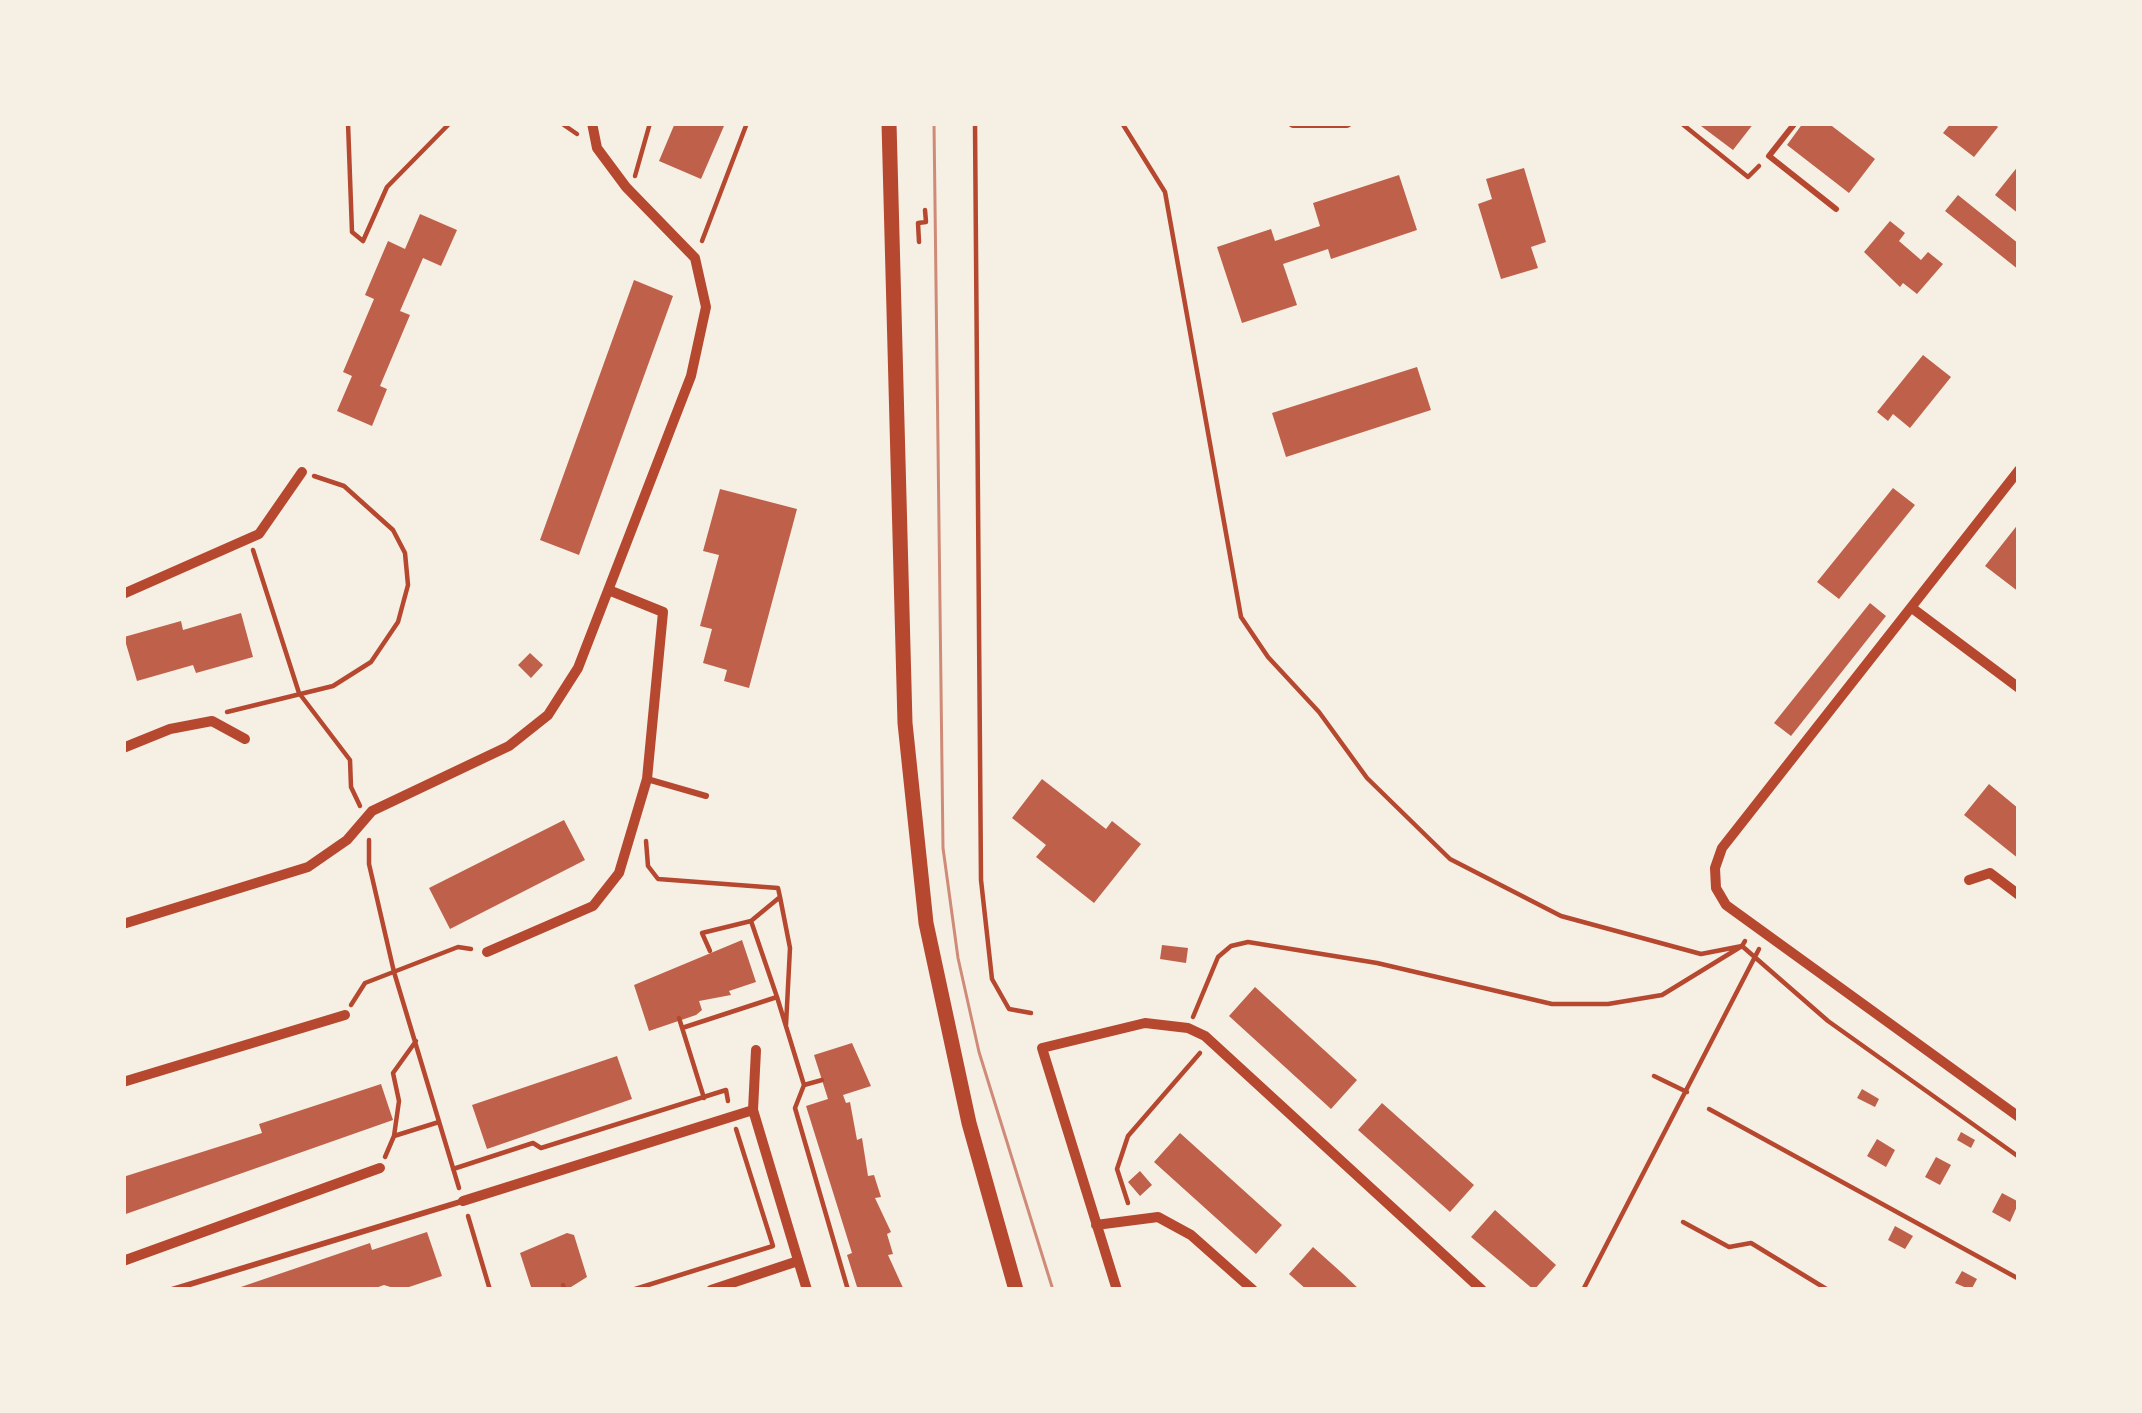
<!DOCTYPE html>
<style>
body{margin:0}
#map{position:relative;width:2142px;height:1413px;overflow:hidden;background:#f6efe4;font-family:"IBM Plex Sans",sans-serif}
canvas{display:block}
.frame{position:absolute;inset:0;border:126px solid #f6efe4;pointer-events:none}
</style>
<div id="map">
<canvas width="2142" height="1413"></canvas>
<div class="frame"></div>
</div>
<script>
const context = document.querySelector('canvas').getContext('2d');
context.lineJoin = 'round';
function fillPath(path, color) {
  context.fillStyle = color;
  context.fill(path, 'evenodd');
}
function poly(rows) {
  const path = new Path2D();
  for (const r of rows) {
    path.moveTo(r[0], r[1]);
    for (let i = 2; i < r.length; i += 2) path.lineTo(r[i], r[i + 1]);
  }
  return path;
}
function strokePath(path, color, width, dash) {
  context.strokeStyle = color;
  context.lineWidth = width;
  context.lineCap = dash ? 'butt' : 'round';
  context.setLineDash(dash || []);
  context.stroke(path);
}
fillPath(poly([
 [675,123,724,126,701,179,659,161],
 [1704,123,1754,123,1733,150,1701,126],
 [1803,123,1828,123,1875,159,1849,193,1787,145],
 [1951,123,1994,123,1998,127,1974,157,1943,133],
 [2019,165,2019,214,1995,195],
 [1524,168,1546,242,1531,247,1538,268,1501,279,1478,204,1492,199,1486,179],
 [1399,175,1417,230,1331,259,1328,249,1283,264,1297,305,1242,323,1217,247,1271,229,1275,241,1320,226,1313,203],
 [1958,195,2019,244,2019,270,1945,211],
 [420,214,457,230,441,266,423,258,400,311,410,315,380,386,387,389,372,426,337,411,352,376,343,372,374,299,365,295,388,241,405,249],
 [1890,221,1905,233,1899,241,1921,260,1928,252,1943,264,1917,294,1903,283,1900,287,1864,252],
 [634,280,673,296,579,555,540,540],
 [1923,355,1951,377,1910,428,1893,414,1888,421,1877,412],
 [1417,367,1431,410,1286,457,1272,413],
 [1893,488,1915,505,1839,599,1817,582],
 [720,489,797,509,749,688,724,681,727,670,703,663,712,629,700,626,719,555,703,551],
 [2019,523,2019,592,1985,566],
 [1870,603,1886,616,1791,736,1774,723],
 [241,613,253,657,196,673,193,665,137,681,124,637,181,621,183,630],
 [530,653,543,665,531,678,518,665],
 [1042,779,1106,829,1112,821,1141,844,1094,903,1036,857,1046,845,1012,818],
 [1989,784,2019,809,2019,859,1964,815],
 [564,820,585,860,450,929,429,888],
 [742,940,756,982,729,991,731,995,699,1001,702,1010,696,1015,649,1031,634,985],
 [1162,945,1188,948,1186,963,1160,959],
 [1255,987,1357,1080,1331,1109,1229,1016],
 [852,1043,871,1086,843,1095,846,1103,850,1102,857,1140,862,1138,868,1176,874,1175,881,1197,875,1198,891,1232,887,1234,893,1254,888,1255,904,1290,858,1290,847,1255,852,1253,806,1106,828,1099,814,1055],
 [617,1056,632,1099,487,1149,472,1105],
 [381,1084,393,1120,123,1215,123,1177,262,1133,259,1124],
 [1862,1089,1879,1099,1875,1107,1857,1098],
 [1382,1103,1474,1185,1450,1212,1358,1130],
 [1961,1132,1975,1140,1971,1148,1957,1140],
 [1180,1133,1282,1225,1256,1254,1154,1162],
 [1877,1139,1895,1150,1886,1167,1867,1156],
 [1936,1157,1951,1165,1940,1185,1925,1177],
 [1140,1171,1152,1185,1140,1196,1128,1182],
 [2002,1193,2019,1202,2010,1222,1992,1212],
 [1495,1210,1556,1265,1534,1290,1471,1237],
 [1895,1226,1913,1236,1905,1249,1888,1240],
 [427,1232,442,1276,400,1290,384,1285,370,1290,232,1290,370,1243,372,1250],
 [567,1233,574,1235,587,1277,571,1287,532,1290,520,1253],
 [1313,1247,1342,1273,1360,1290,1307,1290,1289,1274],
 [1962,1271,1977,1279,1971,1290,1955,1283]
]), '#bf614a');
strokePath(poly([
 [348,123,352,232,363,241,387,187,450,123],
 [561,123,577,134],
 [975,123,981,880,992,979,1009,1009,1031,1013],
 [1122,123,1165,192,1241,617,1268,657,1319,712,1367,778,1450,859,1561,916,1701,954,1742,946,1745,941],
 [1681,123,1748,177,1759,166],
 [635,176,650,123],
 [702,241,747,123],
 [919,242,918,223,926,222,925,210],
 [253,550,299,693,350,760,351,787,360,806],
 [227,712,333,686,371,662,398,622,408,585,405,553,393,530,344,486,314,476],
 [369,840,369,864,394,972,459,1188],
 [646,841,648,866,658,879,778,888,780,897,751,921,702,933,710,951],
 [780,897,790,948,786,1025],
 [777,997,804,1085,822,1080],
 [351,1005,365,983,458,947,471,949],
 [1193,1017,1218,957,1231,946,1248,942,1377,963,1552,1004,1608,1004,1662,995,1742,946,1828,1021,2019,1157],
 [679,1018,704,1098],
 [682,1028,777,997,751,921],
 [1654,1076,1687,1092],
 [804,1085,795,1108,848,1290],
 [1709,1109,2019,1279],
 [394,1136,399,1101,393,1073,416,1041],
 [385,1157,394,1136,439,1122],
 [453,1169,533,1143,541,1148,726,1090,728,1101],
 [1128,1203,1117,1169,1128,1136,1200,1053],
 [468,1216,490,1290],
 [1683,1222,1729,1247,1751,1243,1828,1290],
 [563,1285,565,1290],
 [632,1290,773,1246,736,1129],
 [1583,1290,1759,949]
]), '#b5482f', 4.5);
strokePath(poly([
 [1795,123,1769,156,1836,209],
 [647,779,706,796],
 [171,1290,463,1201]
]), '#b5482f', 6);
strokePath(poly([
 [1293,123,1347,123],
 [2019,470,1722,848,1715,868,1716,888,1726,905,2019,1117],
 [123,594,259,534,302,472],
 [1912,608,2019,688],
 [123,748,170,729,212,721,245,739],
 [1969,880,1990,873,2019,895],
 [123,924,308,867,347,840,372,811,509,746,548,715,578,668,691,376,706,307,695,258,626,187,597,148,592,123],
 [487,952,593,906,619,873,647,779,663,612,611,591],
 [756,1050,753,1110,807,1290],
 [123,1082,345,1015],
 [463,1201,753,1110],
 [1096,1225,1158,1217,1191,1235,1253,1290],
 [123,1261,380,1168],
 [711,1290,798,1261],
 [1117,1290,1042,1048,1145,1023,1188,1028,1205,1036,1482,1290]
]), '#b5482f', 10);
strokePath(poly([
 [889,123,905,723,926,923,969,1123,1016,1290]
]), '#b5482f', 15);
strokePath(poly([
 [934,123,943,848,958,958,979,1052,1053,1290]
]), '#cf8b77', 3);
</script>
